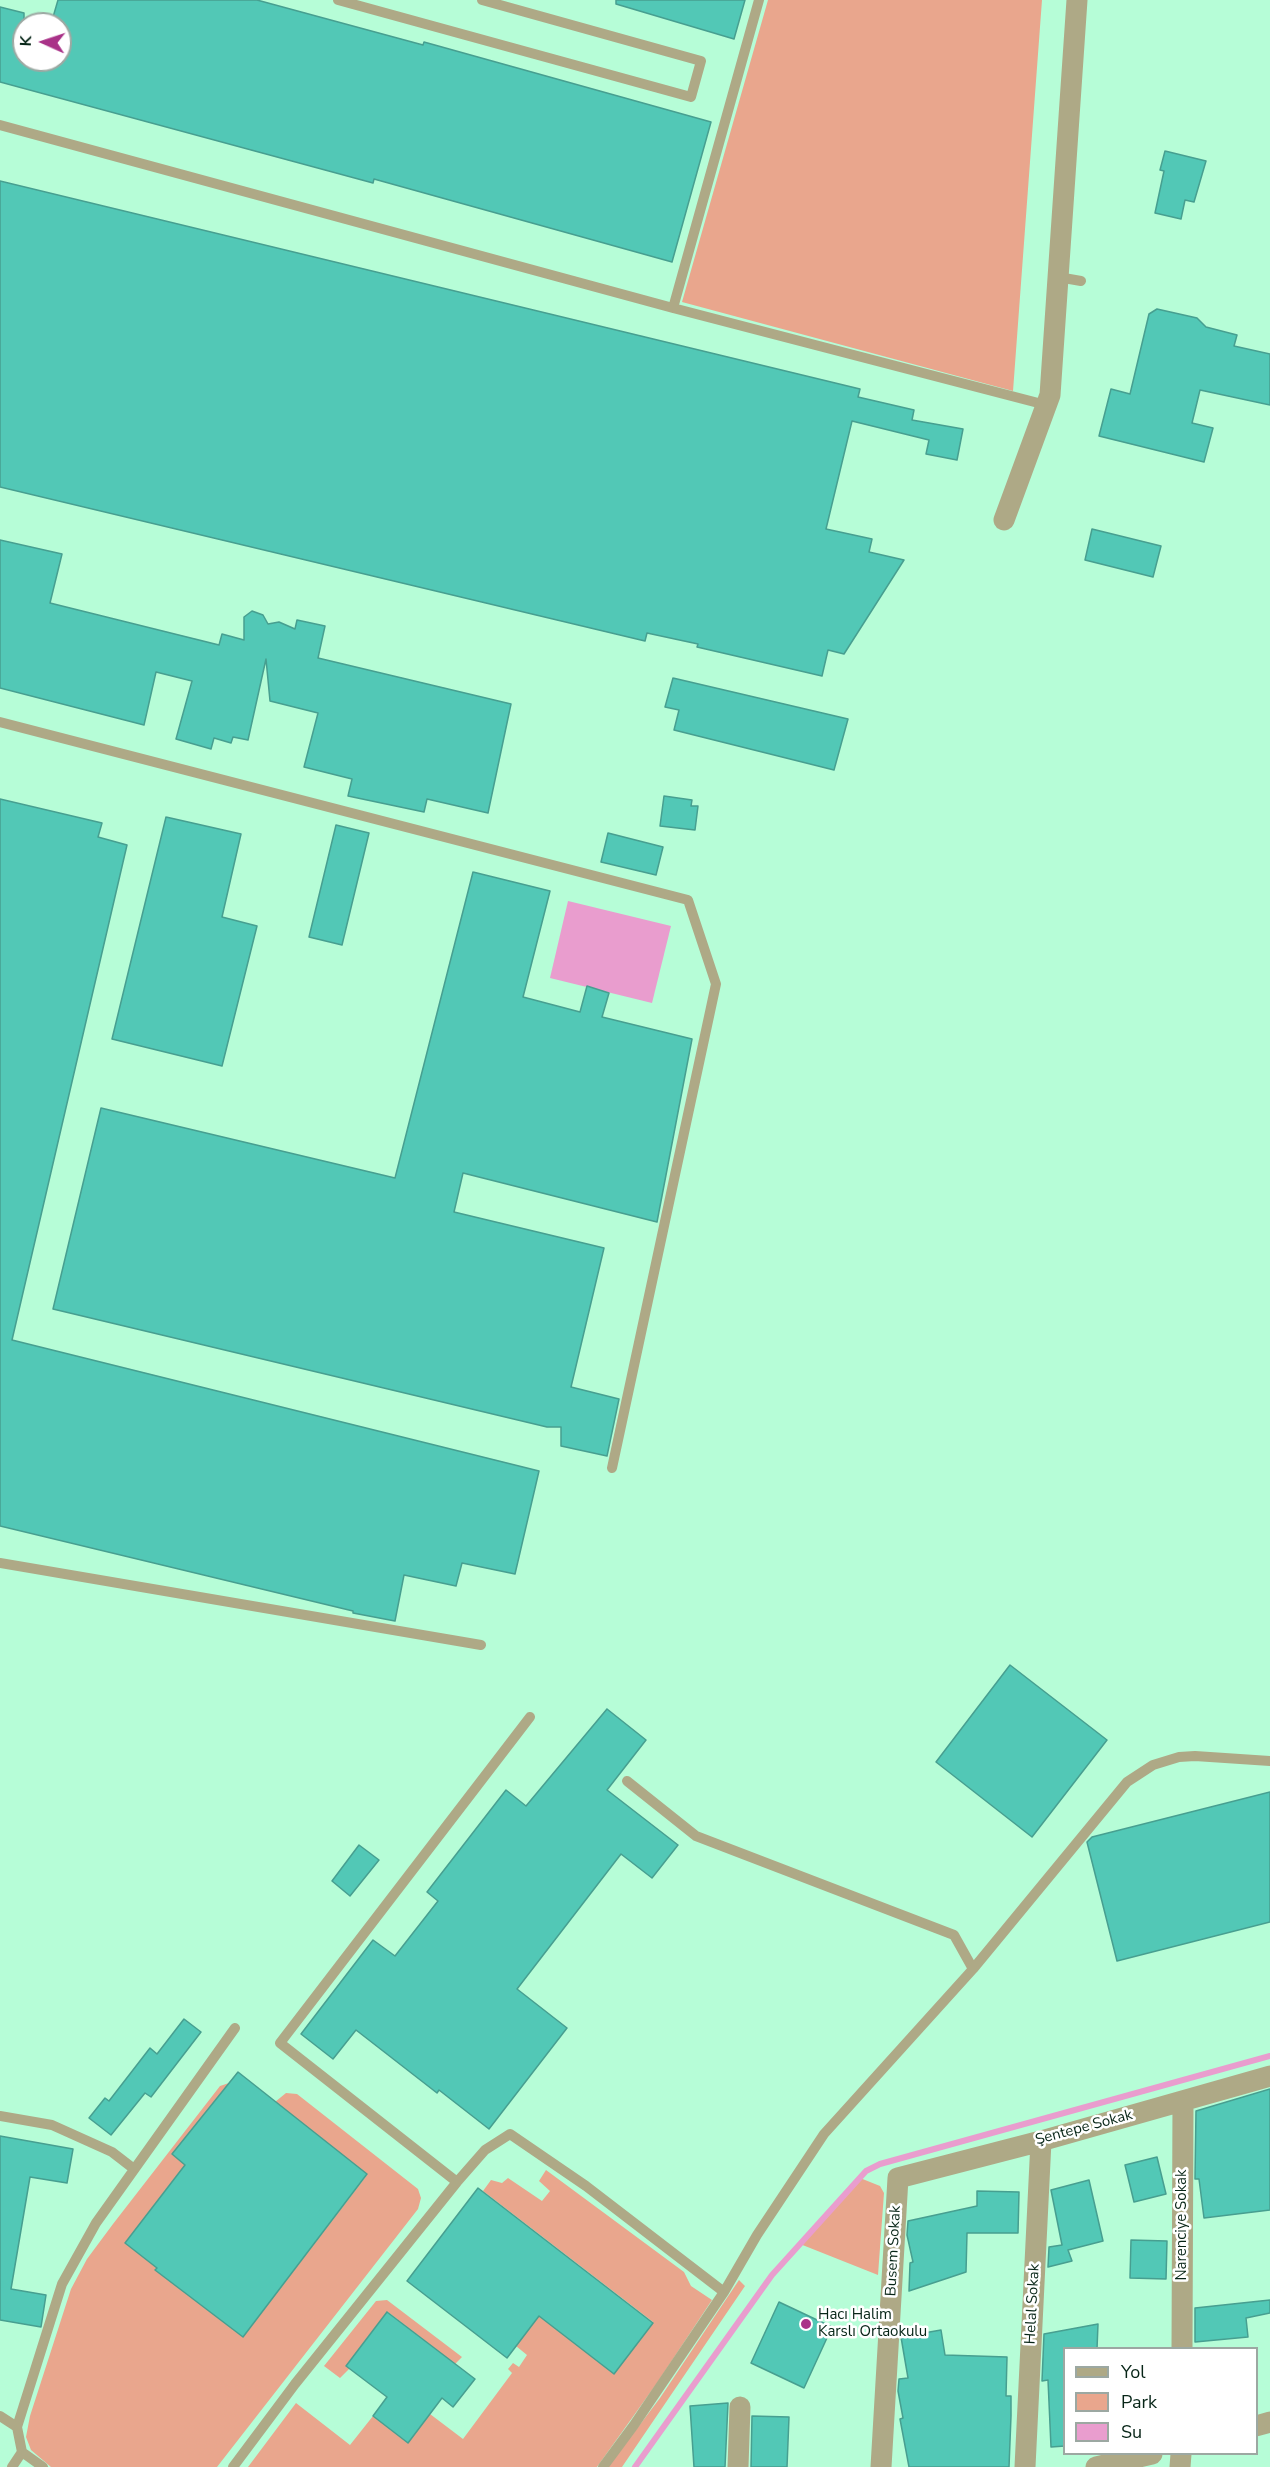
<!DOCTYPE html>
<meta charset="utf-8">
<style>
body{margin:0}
#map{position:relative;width:1270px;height:2467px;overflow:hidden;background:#b6fdd7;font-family:"Nunito Sans",sans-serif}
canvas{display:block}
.legend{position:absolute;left:1063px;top:2347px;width:195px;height:108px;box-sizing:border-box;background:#fff;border:2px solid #9ca8a2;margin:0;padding:8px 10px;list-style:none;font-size:18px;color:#072517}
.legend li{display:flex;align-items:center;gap:12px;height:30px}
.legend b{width:30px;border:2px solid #9ca8a2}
.north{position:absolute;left:12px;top:12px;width:60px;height:60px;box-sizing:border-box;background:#fff;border:2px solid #9ca8a2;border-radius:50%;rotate:273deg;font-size:16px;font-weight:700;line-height:24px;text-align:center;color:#072517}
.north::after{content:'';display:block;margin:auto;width:21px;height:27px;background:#a93288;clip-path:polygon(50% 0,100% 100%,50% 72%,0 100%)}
</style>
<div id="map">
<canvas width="1270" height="2467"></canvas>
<ul class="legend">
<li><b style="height:8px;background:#aea986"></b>Yol</li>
<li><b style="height:16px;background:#e9a68d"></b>Park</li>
<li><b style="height:16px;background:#e99dce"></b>Su</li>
</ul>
<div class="north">K</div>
</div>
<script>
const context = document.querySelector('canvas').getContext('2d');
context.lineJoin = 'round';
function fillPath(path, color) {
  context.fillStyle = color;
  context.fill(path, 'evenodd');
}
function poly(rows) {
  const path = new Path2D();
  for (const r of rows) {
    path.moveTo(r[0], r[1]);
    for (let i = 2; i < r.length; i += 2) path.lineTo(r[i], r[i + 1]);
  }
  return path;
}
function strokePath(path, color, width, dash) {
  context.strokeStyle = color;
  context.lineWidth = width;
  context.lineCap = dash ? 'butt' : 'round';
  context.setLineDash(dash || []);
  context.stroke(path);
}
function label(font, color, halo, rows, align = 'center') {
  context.font = font + ' "Nunito Sans",sans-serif';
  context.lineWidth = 5;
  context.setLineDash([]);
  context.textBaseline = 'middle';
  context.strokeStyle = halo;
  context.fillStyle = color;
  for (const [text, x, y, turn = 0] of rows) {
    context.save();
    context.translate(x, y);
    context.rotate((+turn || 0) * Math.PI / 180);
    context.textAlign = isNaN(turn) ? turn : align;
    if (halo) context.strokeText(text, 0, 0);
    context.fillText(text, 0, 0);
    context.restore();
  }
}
fillPath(poly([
 [768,0,1042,0,1013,391,682,302],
 [229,2083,172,2154,215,2189,155,2270,243,2337,367,2175,275,2102,286,2093,297,2094,418,2189,421,2198,418,2209,217,2467,51,2467,31,2450,26,2437,30,2416,71,2289,87,2259,113,2224,220,2086],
 [546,2170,684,2272,691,2286,712,2300,657,2383,597,2467,248,2467,296,2403,350,2445,373,2416,407,2442,430,2414,463,2439,512,2373,508,2369,513,2363,519,2367,527,2355,516,2346,539,2316,614,2373,653,2322,483,2191,491,2180,502,2183,508,2178,542,2201,550,2191,539,2181],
 [860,2178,880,2186,884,2193,878,2275,800,2244],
 [739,2280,745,2286,622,2467,608,2467,660,2398],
 [387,2300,462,2357,455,2364,388,2312,347,2365,350,2368,340,2378,324,2366,376,2301]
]), '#e9a68d');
fillPath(poly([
 [568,901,671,926,652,1003,550,978]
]), '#e99dce');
strokePath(poly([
 [635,2467,772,2275,866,2171,880,2164,1270,2056]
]), '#e99dce', 6);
const building = poly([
 [58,0,257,0,423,45,424,42,711,122,672,262,374,179,373,183,0,82,0,7,24,13,24,60,60,60,60,24,51,24,58,0],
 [616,0,745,0,734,39,616,4,616,0],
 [1165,151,1206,161,1194,202,1185,200,1181,219,1155,213,1164,171,1160,170,1165,151],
 [0,181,860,389,858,397,914,410,912,420,963,429,957,460,926,454,929,440,852,421,826,529,872,539,869,552,904,560,844,654,828,650,822,676,697,647,698,644,647,633,645,641,0,487,0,181],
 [1157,309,1197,318,1206,327,1237,335,1234,346,1270,354,1270,405,1200,390,1192,423,1213,428,1204,462,1099,436,1111,389,1130,394,1149,314,1157,309],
 [1092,529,1161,546,1153,577,1085,560,1092,529],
 [0,540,62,554,50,603,219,645,222,634,244,640,244,617,252,611,263,615,268,624,279,622,295,629,297,620,325,626,318,658,511,704,488,813,427,799,424,812,348,796,352,779,304,767,318,713,270,701,266,659,248,740,233,737,231,743,214,738,211,749,176,739,192,681,156,672,144,725,0,688,0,540],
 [673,678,848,719,834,770,674,730,679,710,665,707,673,678],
 [664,796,692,800,691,806,698,806,695,830,660,826,664,796],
 [0,799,102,823,98,837,127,845,12,1340,539,1471,515,1574,462,1563,456,1586,404,1575,395,1621,353,1613,353,1611,0,1526,0,799],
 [166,817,241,834,222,917,257,926,222,1066,112,1039,166,817],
 [336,825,369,833,342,945,309,937,336,825],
 [608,833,663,847,656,875,601,862,608,833],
 [473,872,550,891,523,997,580,1012,587,986,609,993,602,1017,692,1039,657,1222,463,1173,454,1212,604,1248,571,1387,619,1399,607,1456,561,1446,561,1427,547,1427,53,1309,101,1108,395,1178,473,872],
 [1010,1665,1107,1740,1032,1837,936,1762,1010,1665],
 [607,1709,646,1740,607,1790,678,1845,652,1878,621,1854,517,1989,567,2028,489,2129,439,2090,437,2093,356,2030,333,2059,301,2034,373,1940,395,1956,438,1901,427,1892,506,1790,526,1806,607,1709],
 [1270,1792,1270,1922,1117,1961,1087,1842,1092,1837,1270,1792],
 [359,1845,379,1860,350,1896,332,1881,359,1845],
 [184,2019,201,2032,151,2097,145,2093,111,2135,89,2118,105,2098,109,2101,150,2048,157,2054,184,2019],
 [238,2072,367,2174,243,2337,155,2270,157,2268,125,2243,185,2165,172,2154,238,2072],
 [1270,2089,1270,2210,1204,2218,1199,2179,1195,2179,1196,2111,1270,2089],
 [0,2136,73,2149,67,2183,30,2177,11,2289,46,2295,41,2327,0,2320,0,2136],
 [1157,2157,1166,2194,1134,2202,1125,2165,1157,2157],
 [1089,2180,1103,2241,1068,2250,1072,2261,1048,2267,1049,2247,1062,2245,1051,2190,1089,2180],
 [478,2188,653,2323,614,2374,539,2316,507,2358,407,2281,478,2188],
 [977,2191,1019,2192,1018,2233,967,2233,966,2272,909,2291,910,2263,913,2262,907,2235,908,2221,977,2206,977,2191],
 [1131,2240,1167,2241,1166,2279,1130,2278,1131,2240],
 [1270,2300,1270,2313,1246,2318,1248,2337,1195,2342,1195,2308,1270,2300],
 [779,2302,832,2327,804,2388,751,2363,779,2302],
 [387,2312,475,2379,453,2407,442,2398,408,2443,373,2416,387,2397,346,2366,387,2312],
 [1098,2324,1097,2349,1065,2349,1065,2446,1051,2447,1048,2380,1042,2381,1044,2334,1098,2324],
 [941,2330,945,2355,1007,2357,1006,2396,1011,2396,1011,2416,1009,2467,909,2467,900,2419,903,2418,898,2391,899,2379,908,2378,901,2337,941,2330],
 [728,2403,725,2467,694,2467,690,2406,728,2403],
 [752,2416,789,2417,787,2467,751,2467,752,2416]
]);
fillPath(building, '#52c8b6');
strokePath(building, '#479f90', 1.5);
strokePath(poly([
 [338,0,691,97,701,61,482,0],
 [0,125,673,308,759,0],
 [1058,277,1081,281],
 [673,308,1046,405],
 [0,722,688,900,716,984,612,1468],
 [0,1563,481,1645],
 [627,1781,696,1836,954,1935,973,1969],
 [0,2116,52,2125,112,2152,134,2169],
 [457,2182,280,2043,530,1717],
 [0,2416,17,2427],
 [22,2452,17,2427,62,2284,96,2223,235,2028],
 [12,2467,22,2452,43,2467],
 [233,2467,295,2384,457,2182,485,2150,510,2134,586,2186,724,2292,757,2235,824,2134,973,1969,1127,1782,1153,1765,1179,1757,1195,1756,1270,1761],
 [603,2467,634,2425,724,2292]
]), '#aea986', 10);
strokePath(poly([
 [1004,520,1050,395,1077,0],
 [1182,2348,1183,2101],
 [1256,2426,1270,2422],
 [738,2467,740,2407],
 [881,2467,898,2178,1041,2141,1270,2076],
 [1025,2467,1041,2141],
 [1096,2467,1152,2454],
 [1180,2467,1181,2454]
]), '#aea986', 21);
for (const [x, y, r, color] of [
 [806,2324,6,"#a93288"]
]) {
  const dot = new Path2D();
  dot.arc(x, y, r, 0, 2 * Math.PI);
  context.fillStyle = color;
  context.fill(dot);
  strokePath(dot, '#fff', 2);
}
label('15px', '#072517', '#fff', [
 ["Şentepe Sokak",1084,2128,-15],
 ["Narenciye Sokak",1182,2225,-90],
 ["Busem Sokak",894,2251,-87],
 ["Helal Sokak",1033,2304,-87]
]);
label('15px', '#072517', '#fff', [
 ["Hacı Halim",818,2315],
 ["Karslı Ortaokulu",818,2332]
], 'left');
</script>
